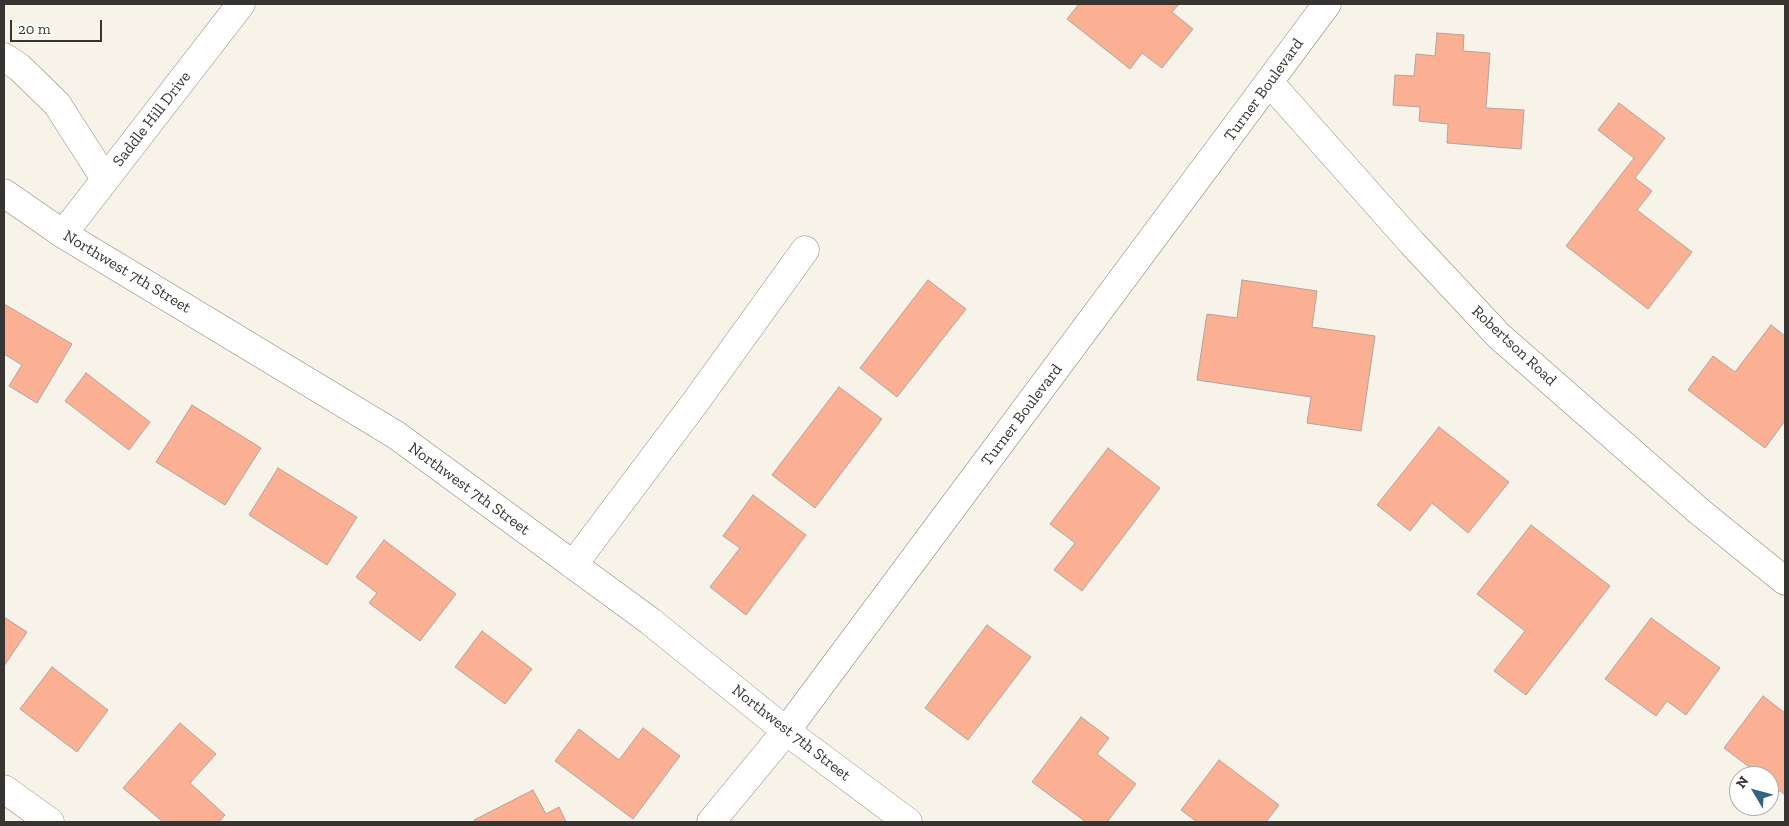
<!DOCTYPE html>
<style>
body{margin:0}
#map{position:relative;width:1789px;height:826px;overflow:hidden;background:#f8f3e9;font-family:"Zilla Slab",serif}
canvas{display:block}
.frame{position:absolute;inset:0;border:5px solid #373532;pointer-events:none}
.north{position:absolute;left:1729px;top:766px;width:50px;height:50px;box-sizing:border-box;background:#fff;border:1px solid #afaead;border-radius:50%;rotate:307deg;font-size:14px;font-weight:700;line-height:20px;text-align:center;color:#373532}
.north::after{content:'';display:block;margin:auto;width:18px;height:22px;background:#306681;clip-path:polygon(50% 0,100% 100%,50% 72%,0 100%)}
.scale{position:absolute;left:10px;top:20px;width:92px;height:22px;box-sizing:border-box;border:2px solid #373532;border-top:0;padding-left:6px;font-size:15px;line-height:18px;white-space:nowrap;color:#373532;-webkit-text-stroke:4px #fff;paint-order:stroke}
</style>
<div id="map">
<canvas width="1789" height="826"></canvas>
<div class="frame"></div>
<div class="north">N</div>
<div class="scale">20 m</div>
</div>
<script>
const context = document.querySelector('canvas').getContext('2d');
context.lineJoin = 'round';
function fillPath(path, color) {
  context.fillStyle = color;
  context.fill(path, 'evenodd');
}
function poly(rows) {
  const path = new Path2D();
  for (const r of rows) {
    path.moveTo(r[0], r[1]);
    for (let i = 2; i < r.length; i += 2) path.lineTo(r[i], r[i + 1]);
  }
  return path;
}
function strokePath(path, color, width, dash) {
  context.strokeStyle = color;
  context.lineWidth = width;
  context.lineCap = dash ? 'butt' : 'round';
  context.setLineDash(dash || []);
  context.stroke(path);
}
function label(font, color, halo, rows, align = 'center') {
  context.font = font + ' "Zilla Slab",serif';
  context.lineWidth = 4;
  context.setLineDash([]);
  context.textBaseline = 'middle';
  context.strokeStyle = halo;
  context.fillStyle = color;
  for (const [text, x, y, turn = 0] of rows) {
    context.save();
    context.translate(x, y);
    context.rotate((+turn || 0) * Math.PI / 180);
    context.textAlign = isNaN(turn) ? turn : align;
    if (halo) context.strokeText(text, 0, 0);
    context.fillText(text, 0, 0);
    context.restore();
  }
}
const building = poly([
 [1079,4,1179,4,1172,12,1193,29,1162,68,1142,53,1130,69,1067,19,1079,4],
 [1437,33,1464,35,1463,51,1490,53,1486,108,1524,110,1521,149,1447,143,1448,124,1419,121,1420,107,1393,105,1395,75,1414,76,1416,54,1435,56,1437,33],
 [1619,103,1665,138,1635,178,1652,191,1637,210,1692,252,1648,309,1566,246,1634,158,1598,130,1619,103],
 [928,280,966,309,897,397,860,368,928,280],
 [1242,280,1317,291,1312,327,1375,336,1361,431,1307,423,1311,397,1197,380,1207,314,1237,318,1242,280],
 [4,304,72,344,37,403,9,386,22,365,4,354,4,304],
 [1771,325,1785,336,1785,421,1765,448,1688,390,1713,356,1735,372,1771,325],
 [86,373,150,422,129,450,65,401,86,373],
 [839,387,882,419,815,508,772,475,839,387],
 [192,405,261,448,225,505,156,462,192,405],
 [1439,427,1509,482,1468,533,1432,503,1410,531,1377,505,1439,427],
 [1108,448,1160,488,1082,591,1054,570,1075,543,1050,524,1108,448],
 [278,468,357,517,327,565,249,515,278,468],
 [753,495,806,535,746,615,710,587,740,548,723,536,753,495],
 [1531,525,1610,586,1526,695,1494,671,1525,631,1477,594,1531,525],
 [384,540,456,594,420,641,369,603,377,593,356,577,384,540],
 [4,617,27,632,4,666,4,617],
 [1651,618,1720,668,1686,715,1667,701,1656,716,1605,679,1651,618],
 [987,625,1031,657,968,740,925,708,987,625],
 [482,631,532,669,505,704,455,667,482,631],
 [52,667,108,710,77,752,20,709,52,667],
 [1763,696,1785,713,1785,795,1769,782,1769,776,1761,776,1724,748,1763,696],
 [1081,717,1109,738,1097,754,1136,784,1107,822,1086,822,1032,782,1081,717],
 [180,723,216,754,190,783,225,815,219,822,163,822,123,788,180,723],
 [643,728,680,756,633,819,555,761,579,729,619,760,643,728],
 [1219,760,1279,805,1266,822,1197,822,1181,810,1219,760],
 [533,790,546,814,559,807,566,822,475,822,474,820,533,790]
]);
fillPath(building, '#fbb094');
strokePath(building, '#aea4a0', 1);
const minor = poly([
 [4,57,19,67,57,104,105,179],
 [1270,83,1412,243,1499,336,1700,512,1785,581],
 [4,193,63,234,396,435,650,621,786,731,908,822],
 [63,234,241,4],
 [573,565,694,404,805,250],
 [4,789,50,822],
 [711,822,786,731,1327,4]
]);
strokePath(minor, '#8c887f', 29);
strokePath(minor, '#fff', 28);
label('16px', '#373532', '#fff', [
 ["Turner Boulevard",1264,90,-54],
 ["Saddle Hill Drive",152,119,-52],
 ["Northwest 7th Street",127,272,31],
 ["Robertson Road",1514,346,43],
 ["Turner Boulevard",1022,415,-53],
 ["Northwest 7th Street",469,489,36],
 ["Northwest 7th Street",791,733,38]
]);
</script>
